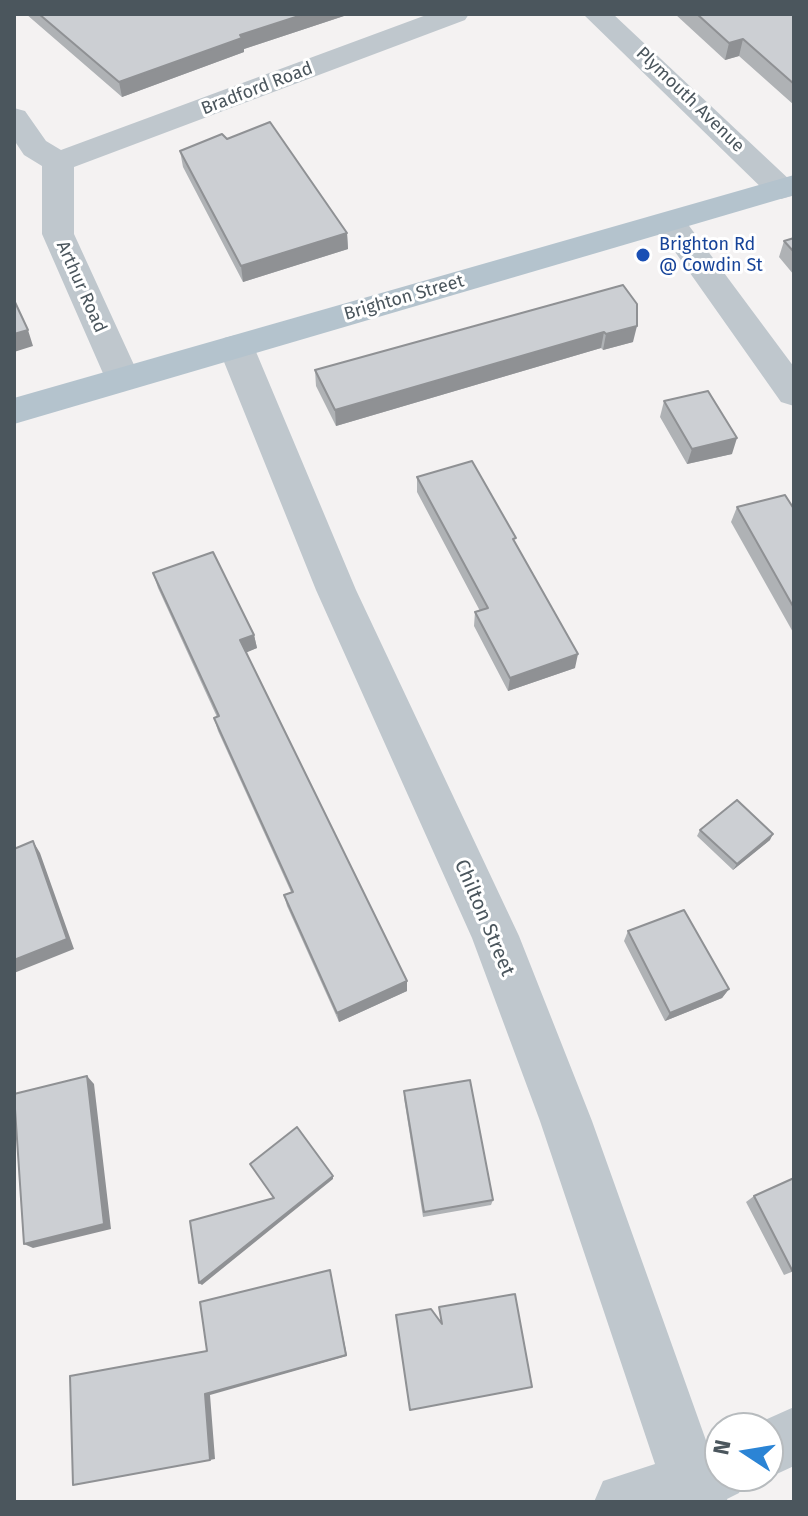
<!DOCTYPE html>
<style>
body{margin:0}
#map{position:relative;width:808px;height:1516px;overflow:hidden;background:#f4f2f2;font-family:"Fira Sans",sans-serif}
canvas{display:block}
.frame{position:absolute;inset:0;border:16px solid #4b565d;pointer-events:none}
.north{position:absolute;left:704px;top:1412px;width:80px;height:80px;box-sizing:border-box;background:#fff;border:2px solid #b7bbbe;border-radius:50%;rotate:282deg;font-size:22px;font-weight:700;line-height:32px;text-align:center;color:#4b565d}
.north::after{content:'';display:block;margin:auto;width:28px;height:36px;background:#2b84d5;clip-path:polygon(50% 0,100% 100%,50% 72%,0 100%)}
</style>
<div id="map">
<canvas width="808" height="1516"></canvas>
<div class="frame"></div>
<div class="north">N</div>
</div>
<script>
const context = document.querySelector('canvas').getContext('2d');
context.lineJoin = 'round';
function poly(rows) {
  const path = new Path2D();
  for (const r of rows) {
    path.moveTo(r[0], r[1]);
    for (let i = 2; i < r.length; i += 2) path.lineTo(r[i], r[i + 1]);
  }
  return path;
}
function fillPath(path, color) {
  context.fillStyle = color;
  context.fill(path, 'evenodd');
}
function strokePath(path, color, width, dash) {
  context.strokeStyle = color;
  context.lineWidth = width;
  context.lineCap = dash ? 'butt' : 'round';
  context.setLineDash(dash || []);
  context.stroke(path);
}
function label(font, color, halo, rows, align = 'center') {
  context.font = font + ' "Fira Sans",sans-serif';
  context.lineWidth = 6;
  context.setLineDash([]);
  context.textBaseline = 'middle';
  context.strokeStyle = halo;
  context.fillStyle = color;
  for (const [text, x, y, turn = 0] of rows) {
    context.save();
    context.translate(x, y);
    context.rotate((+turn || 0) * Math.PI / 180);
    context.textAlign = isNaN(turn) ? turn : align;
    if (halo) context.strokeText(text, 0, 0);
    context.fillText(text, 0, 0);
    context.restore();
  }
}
fillPath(poly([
 [429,14,469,14,465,20,74,167,74,234,140,378,135,387,122,391,109,387,42,234,42,166,24,155,14,140,14,108,25,111,46,141,61,150,429,14],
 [583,14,613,14,792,182,792,196,781,199,770,196,583,14],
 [670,212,681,215,794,367,794,406,781,402,654,222,659,215,670,212],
 [236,335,248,338,254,347,356,590,519,936,592,1121,708,1446,720,1443,720,1476,746,1476,739,1493,727,1499,728,1502,594,1502,603,1481,655,1464,540,1121,472,938,316,590,218,347,224,338,236,335],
 [794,1407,794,1466,768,1478,764,1476,768,1476,768,1428,747,1428,794,1407]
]), '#bfc7cd');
fillPath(poly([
 [794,175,794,195,14,424,14,398,794,175]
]), '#b4c3cd');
fillPath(poly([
 [26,14,350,14,244,49,244,52,122,97],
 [675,14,794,14,794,105,739,56,725,60],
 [180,151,347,233,348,249,243,282,183,167],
 [794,238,794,275,779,257,784,241],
 [623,285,633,342,603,350,601,348,336,426,316,386,315,370],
 [664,401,732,454,687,464,660,417],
 [417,477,516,544,575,668,508,691,474,626,475,612,480,611,417,492],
 [737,507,794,509,794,634,731,522],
 [153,573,254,635,257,648,246,652,407,991,339,1022,287,906,284,895,291,892,218,731,214,718,217,717,158,588],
 [700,830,770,840,733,870,697,836],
 [628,931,729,989,722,998,665,1021,624,941],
 [404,1091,493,1200,491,1205,423,1217,404,1098],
 [754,1196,794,1271,784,1275,746,1202]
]), '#afb2b5');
fillPath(poly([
 [305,14,350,14,244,49,244,52,122,97,119,82,240,35],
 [743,39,739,56,725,60,729,43],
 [347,233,348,249,243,282,241,266],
 [637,326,633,342,603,350,606,334],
 [28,330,33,346,14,352,14,334],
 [604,332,601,348,336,426,335,410],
 [737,438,732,454,687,464,692,449],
 [254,635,257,648,243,654,240,640],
 [578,654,575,668,508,691,510,678],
 [773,834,770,840,733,870,737,864],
 [33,841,40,853,74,949,14,973,14,960],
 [407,981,407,991,339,1022,337,1013],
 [729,989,722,998,665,1021,670,1013],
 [87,1076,94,1084,111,1229,33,1248,24,1244],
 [333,1176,333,1179,202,1285,199,1283],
 [330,1270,347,1356,210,1395,215,1459,210,1460,205,1394]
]), '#8f9194');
const building = poly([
 [39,14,305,14,240,35,242,38,119,82,39,14],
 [697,14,794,14,794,84,743,39,729,43,697,14],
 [270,122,347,233,241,266,180,151,222,134,227,139,270,122],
 [794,238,794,252,784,241,794,238],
 [623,285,637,304,637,326,606,334,604,332,335,410,315,370,623,285],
 [14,300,28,330,14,334,14,300],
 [708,391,737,438,692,449,664,401,708,391],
 [472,461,516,538,513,539,578,654,510,678,475,612,488,608,417,477,472,461],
 [785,495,794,509,794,608,737,507,785,495],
 [213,552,254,635,240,640,407,981,337,1013,284,895,293,892,214,718,219,716,153,573,213,552],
 [737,800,773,834,737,864,700,830,737,800],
 [33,841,67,939,14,960,14,849,33,841],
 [684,910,729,989,670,1013,628,931,684,910],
 [87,1076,104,1224,24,1244,14,1094,87,1076],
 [470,1080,493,1200,424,1212,404,1091,470,1080],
 [297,1127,333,1176,199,1283,190,1221,274,1198,250,1164,297,1127],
 [794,1178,794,1271,793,1272,754,1196,794,1178],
 [330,1270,346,1355,205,1394,210,1460,73,1485,70,1376,207,1351,200,1302,330,1270],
 [515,1294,532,1387,410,1410,396,1315,431,1309,442,1324,439,1307,515,1294]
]);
fillPath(building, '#cccfd3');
strokePath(building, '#8f9194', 2);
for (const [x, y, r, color] of [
 [643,255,8,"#1a4fb4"]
]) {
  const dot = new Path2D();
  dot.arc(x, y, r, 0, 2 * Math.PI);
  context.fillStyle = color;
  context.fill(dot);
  strokePath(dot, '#fff', 3);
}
label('18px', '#4b565d', '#fff', [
 ["Bradford Road",257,89,-21],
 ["Plymouth Avenue",690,100,44],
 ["Arthur Road",81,287,66],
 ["Brighton Street",404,298,-16]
]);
label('18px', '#164399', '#fff', [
 ["Brighton Rd",659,245],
 ["@ Cowdin St",659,266]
], 'left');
label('20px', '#4b565d', '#fff', [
 ["Chilton Street",484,918,67]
]);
</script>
